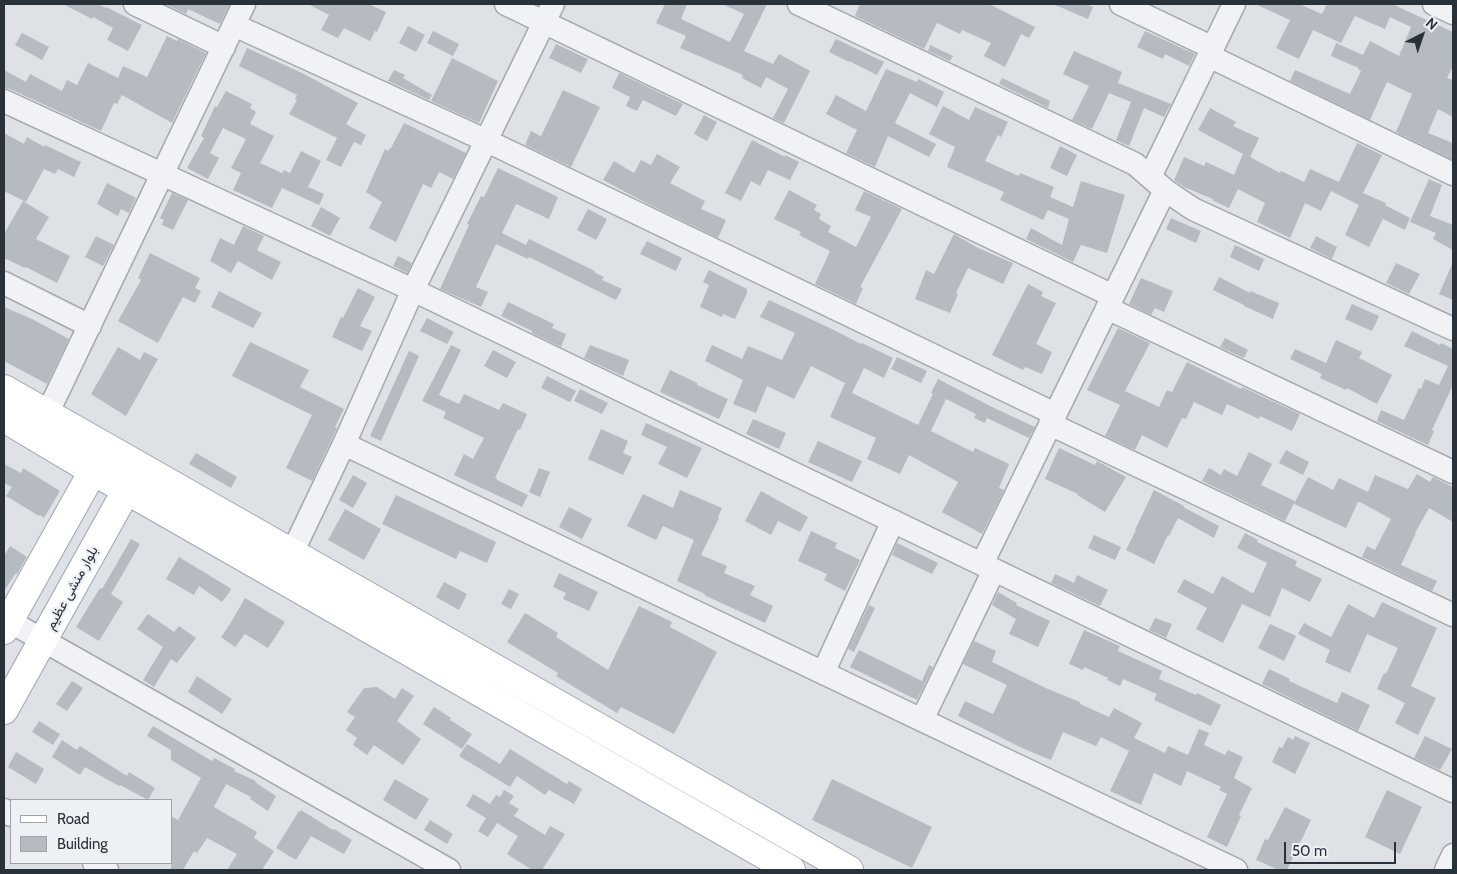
<!DOCTYPE html>
<meta charset="utf-8">
<style>
body{margin:0}
#map{position:relative;width:1457px;height:874px;overflow:hidden;background:#dee1e6;font-family:Cabin,sans-serif}
canvas{display:block}
.frame{position:absolute;inset:0;border:5px solid #29313b;pointer-events:none}
.legend{position:absolute;left:10px;top:799px;width:162px;height:65px;box-sizing:border-box;background:#edf0f4;border:1px solid #9fa4aa;margin:0;padding:6px 9px;list-style:none;font-size:15px;color:#29313b}
.legend li{display:flex;align-items:center;gap:10px;height:25px}
.legend b{width:25px;border:1px solid #9fa4aa}
.north{position:absolute;left:1397px;top:10px;width:50px;height:50px;-webkit-text-stroke:4px #edf0f4;paint-order:stroke;rotate:41deg;font-size:14px;font-weight:700;line-height:20px;text-align:center;color:#29313b}
.north::after{content:'';display:block;margin:auto;width:18px;height:22px;background:#29313b;clip-path:polygon(50% 0,100% 100%,50% 72%,0 100%)}
.scale{position:absolute;left:1284px;top:842px;width:112px;height:22px;box-sizing:border-box;border:2px solid #29313b;border-top:0;padding-left:6px;font-size:15px;line-height:18px;white-space:nowrap;color:#29313b;-webkit-text-stroke:4px #edf0f4;paint-order:stroke}
</style>
<div id="map">
<canvas width="1457" height="874"></canvas>
<div class="frame"></div>
<ul class="legend">
<li><b style="height:6px;background:#fff"></b>Road</li>
<li><b style="height:14px;background:#b6bbc2"></b>Building</li>
</ul>
<div class="north">N</div>
<div class="scale">50 m</div>
</div>
<script>
const context = document.querySelector('canvas').getContext('2d');
context.lineJoin = 'round';
function fillPath(path, color) {
  context.fillStyle = color;
  context.fill(path, 'evenodd');
}
function poly(rows) {
  const path = new Path2D();
  for (const r of rows) {
    path.moveTo(r[0], r[1]);
    for (let i = 2; i < r.length; i += 2) path.lineTo(r[i], r[i + 1]);
  }
  return path;
}
function strokePath(path, color, width, dash) {
  context.strokeStyle = color;
  context.lineWidth = width;
  context.lineCap = dash ? 'butt' : 'round';
  context.setLineDash(dash || []);
  context.stroke(path);
}
function label(font, color, halo, rows, align = 'center') {
  context.font = font + ' Cabin,Vazirmatn,sans-serif';
  context.lineWidth = 4.5;
  context.setLineDash([]);
  context.textBaseline = 'middle';
  context.strokeStyle = halo;
  context.fillStyle = color;
  for (const [text, x, y, turn = 0] of rows) {
    context.save();
    context.translate(x, y);
    context.rotate((+turn || 0) * Math.PI / 180);
    context.textAlign = isNaN(turn) ? turn : align;
    if (halo) context.strokeText(text, 0, 0);
    context.fillText(text, 0, 0);
    context.restore();
  }
}
fillPath(poly([
 [63,4,99,4,99,5,106,8,106,7,142,25,128,51,107,40,113,28,93,17,92,19],
 [165,4,230,4,220,24,188,9,186,14],
 [308,4,368,4,386,12,377,32,375,31,370,41,344,28,338,38,321,30,329,15],
 [665,4,687,4,681,19,730,42,744,14,722,4,767,4,744,51,773,64,779,54,810,71,784,123,773,118,788,89,766,77,761,88,742,78,743,75,680,48,686,36,656,23],
 [860,4,989,4,1035,27,1029,38,1021,34,1005,67,984,56,991,43,962,30,960,34,937,23,924,49,855,16],
 [1053,4,1085,4,1093,7,1088,19],
 [1255,4,1299,4,1322,14,1327,4,1392,4,1453,32,1453,66,1447,78,1453,80,1453,117,1438,109,1428,133,1453,143,1453,160,1396,132,1412,94,1387,82,1370,120,1290,81,1295,70,1350,94,1361,71,1358,69,1359,68,1331,56,1336,43,1363,55,1370,41,1399,56,1411,27,1390,17,1385,29,1355,16,1341,43,1313,30,1299,59,1276,48,1290,20],
 [408,26,425,35,416,52,399,43],
 [433,31,459,44,453,56,427,43],
 [1145,31,1195,54,1189,66,1165,54,1163,59,1137,47],
 [22,33,49,47,42,60,15,45],
 [167,36,177,41,178,39,206,53,172,123,122,95,117,104,114,103,101,131,10,89,4,88,4,70,26,82,30,74,62,91,67,80,77,85,88,63,118,78,123,66,147,77],
 [836,39,884,62,877,75,849,61,849,62,829,52],
 [556,44,588,59,581,73,549,58],
 [930,45,953,56,950,61,928,51],
 [247,48,302,73,358,103,346,124,366,135,361,145,354,142,341,167,326,160,337,138,289,114,297,100,295,99,297,95,239,66],
 [1074,51,1122,72,1118,83,1171,104,1164,117,1144,108,1129,146,1116,140,1131,102,1109,93,1092,129,1072,120,1089,86,1063,74],
 [452,58,498,81,479,123,431,101],
 [886,69,917,82,918,79,944,92,937,107,910,93,895,123,936,144,929,157,888,136,875,167,846,153,857,130,826,114,836,95,866,111],
 [394,70,405,75,403,78,432,95,429,100,388,81],
 [619,73,683,104,676,116,643,100,637,111,626,106,630,97,612,88],
 [1002,78,1050,101,1048,108,999,84],
 [563,90,600,107,571,167,525,145,531,131,541,136],
 [226,91,252,104,250,108,256,112,250,124,274,136,260,163,282,173,284,170,290,173,301,151,321,161,308,187,324,194,319,205,282,188,272,208,233,190,241,173,231,168,246,139,223,128,210,153,219,158,208,179,187,168,204,138,201,136,215,106,217,107],
 [943,106,969,120,975,107,1008,122,1001,137,998,135,985,161,1019,176,1020,173,1054,187,1050,197,1073,207,1081,181,1125,195,1107,253,1081,245,1073,262,1026,239,1031,228,1062,245,1069,219,1048,210,1043,220,1000,200,1004,192,947,167,955,147,929,134],
 [1210,108,1236,122,1233,126,1259,138,1250,157,1280,173,1281,171,1304,182,1310,169,1339,182,1357,143,1382,155,1363,193,1386,203,1385,205,1410,218,1405,230,1383,219,1369,247,1345,235,1359,205,1331,191,1321,211,1305,203,1290,238,1257,222,1265,203,1238,189,1229,208,1212,200,1213,199,1184,187,1174,180,1184,157,1204,166,1206,162,1234,175,1243,154,1198,130],
 [704,115,717,122,707,141,694,134],
 [404,123,466,153,453,179,439,172,431,188,423,184,396,242,369,228,382,202,366,192,385,149,388,151,390,148,391,148],
 [4,133,24,144,27,137,44,147,45,145,81,162,74,177,58,169,55,174,44,169,26,202,4,191],
 [752,140,785,157,785,155,799,162,790,180,768,170,760,186,751,181,741,201,725,193],
 [1060,146,1077,155,1067,176,1050,168],
 [657,154,680,167,670,183,705,201,701,209,726,220,718,238,648,204,603,180,614,161,634,173,641,160,651,165],
 [498,168,558,197,549,219,516,204,502,233,526,245,529,239,595,271,594,272,604,277,602,280,622,289,616,300,529,257,528,259,496,244,476,287,488,292,481,307,440,289,469,225,467,224,481,196,484,197],
 [1429,179,1442,185,1430,216,1453,225,1453,250,1433,239,1436,233,1410,222],
 [107,183,136,198,129,213,121,209,118,216,97,204],
 [789,190,817,205,814,210,821,214,819,219,831,226,828,232,856,247,871,217,855,210,864,191,902,209,860,287,863,288,856,304,815,284,830,251,799,235,801,232,774,219],
 [172,193,188,200,173,230,162,225,164,220,160,218],
 [23,201,49,217,36,239,70,256,57,283,26,267,25,268,4,258,4,234],
 [321,207,340,218,330,236,311,226],
 [588,209,607,219,596,240,577,230],
 [1171,218,1201,231,1196,243,1166,229],
 [243,226,264,236,257,250,281,262,272,280,238,261,231,273,210,261,220,238,234,245],
 [954,234,978,248,1013,263,1003,284,968,268,956,293,958,294,950,313,915,299,926,270,934,274],
 [96,236,114,245,103,266,85,257],
 [1316,236,1337,247,1332,259,1310,248],
 [647,241,682,258,676,271,640,254],
 [1235,245,1264,259,1259,271,1230,257],
 [150,253,200,278,195,288,201,291,195,303,183,297,158,343,118,321,141,280,138,278],
 [398,256,412,263,407,273,393,266],
 [1453,262,1453,300,1439,294],
 [1396,263,1420,274,1409,294,1386,283],
 [709,270,747,289,747,293,735,319,723,314,722,317,700,307,709,285,703,282],
 [1219,277,1250,293,1250,291,1279,303,1273,319,1244,306,1244,305,1213,290],
 [1141,278,1173,291,1164,312,1155,308,1151,315,1129,304],
 [1028,284,1043,292,1041,296,1056,303,1036,344,1052,352,1042,374,1025,367,1023,370,992,355],
 [358,288,375,297,360,326,372,331,362,351,332,337,341,317,343,318],
 [219,291,262,313,253,328,211,307],
 [769,300,830,328,861,344,862,343,893,358,884,378,864,368,852,393,918,425,933,394,931,393,938,379,992,407,1035,427,1029,438,987,418,985,423,974,418,976,414,946,399,931,431,973,452,975,448,1009,464,999,488,1004,490,982,534,942,512,958,482,909,455,900,474,867,459,876,438,830,417,845,383,811,366,794,399,767,386,756,413,733,404,743,380,705,361,712,345,742,359,748,346,782,360,795,333,760,317],
 [508,302,554,324,552,328,566,334,561,347,532,333,532,331,501,316],
 [1352,304,1379,316,1372,331,1345,319],
 [4,307,32,319,69,339,47,384,4,361],
 [427,318,454,332,447,344,420,331],
 [1118,328,1150,343,1125,391,1159,407,1167,390,1172,392,1187,362,1241,389,1242,387,1300,414,1292,431,1260,416,1259,419,1227,404,1222,415,1194,402,1186,419,1182,418,1167,448,1142,435,1135,450,1105,436,1120,405,1087,390],
 [1412,331,1440,345,1441,343,1453,349,1453,385,1432,430,1434,431,1428,445,1377,421,1381,410,1404,420,1419,388,1421,389,1425,379,1439,385,1448,366,1404,346],
 [1225,338,1248,350,1244,358,1220,347],
 [1336,340,1362,352,1359,358,1392,375,1377,404,1347,388,1346,390,1320,378,1322,374,1290,359,1295,349,1326,363],
 [250,342,309,370,300,387,344,409,335,427,337,428,312,481,286,468,312,415,232,376],
 [451,345,461,350,439,395,459,404,464,394,499,410,503,403,527,414,520,430,518,429,495,478,497,478,497,480,528,495,522,507,454,475,464,454,473,459,484,438,443,418,446,412,422,401],
 [590,345,629,360,623,376,584,358],
 [118,347,140,360,144,352,158,359,126,416,91,394],
 [493,350,516,362,507,378,484,366],
 [409,351,419,356,381,441,370,436],
 [897,357,927,371,921,383,891,369],
 [670,370,697,383,697,385,728,399,719,419,660,392],
 [547,376,576,391,570,402,541,388],
 [580,389,608,403,602,414,574,401],
 [753,419,786,433,779,449,746,434],
 [646,423,702,448,687,478,658,464,667,447,641,435],
 [601,429,628,441,623,453,632,457,623,475,588,459],
 [818,441,862,461,852,482,808,462],
 [1059,448,1095,465,1097,461,1126,477,1105,512,1077,495,1078,494,1045,479],
 [1286,450,1309,462,1303,475,1279,463],
 [1249,452,1272,464,1261,485,1295,501,1285,521,1202,481,1209,468,1221,475,1224,469,1237,476],
 [196,453,237,477,231,488,189,464],
 [4,464,21,473,23,468,60,491,44,518,40,515,39,516,6,496,12,487,4,483],
 [539,468,550,472,540,497,529,492],
 [1417,474,1430,482,1433,477,1453,487,1453,522,1429,508,1415,533,1416,533,1401,565,1437,581,1432,591,1362,557,1367,546,1375,550,1391,519,1360,502,1358,502,1346,528,1294,504,1308,477,1333,490,1339,478,1368,492,1375,475,1408,489],
 [353,475,367,483,353,508,339,500],
 [680,490,722,508,718,517,719,518,701,555,727,566,724,573,755,586,750,595,773,606,765,623,704,595,705,594,677,581,694,540,663,526,656,540,627,526,643,494,673,508],
 [1154,490,1184,506,1183,507,1219,526,1214,538,1178,518,1169,536,1168,535,1154,564,1126,550,1136,530,1135,530],
 [761,491,808,517,800,532,778,521,771,535,745,521],
 [396,495,496,542,487,563,460,551,456,559,382,524],
 [569,507,592,519,582,539,559,527],
 [345,509,381,529,364,560,328,540],
 [811,531,837,543,835,548,860,560,845,591,824,580,827,574,798,561],
 [1245,533,1258,540,1257,542,1297,561,1295,566,1322,579,1310,602,1282,588,1270,617,1242,604,1223,643,1196,629,1207,608,1177,592,1184,579,1213,594,1222,576,1252,593,1254,592,1267,563,1237,548],
 [1094,535,1121,547,1115,560,1088,548],
 [131,539,140,544,111,594,123,602,99,641,76,627,100,588,102,589],
 [897,543,938,563,932,574,892,555],
 [10,546,27,557,17,574,16,573,4,591,4,556],
 [179,557,230,588,231,590,222,602,199,586,194,595,166,579],
 [559,573,598,592,589,611,563,599,566,593,553,587],
 [1055,574,1074,583,1077,575,1108,590,1100,606,1051,583],
 [444,582,467,594,459,610,436,597],
 [509,589,519,594,511,609,501,604],
 [998,592,1017,603,1016,605,1050,621,1038,647,1009,634,1016,619,992,605],
 [245,598,285,622,268,648,245,634,235,647,221,637,230,624],
 [1382,602,1437,628,1411,686,1436,698,1418,735,1395,723,1405,703,1377,689,1384,673,1386,674,1398,648,1367,634,1350,673,1325,662,1330,650,1298,634,1304,623,1331,637,1348,604,1374,618],
 [869,605,875,608,854,652,848,649],
 [639,606,672,622,670,627,717,652,674,734,621,707,617,713,556,676,558,673,507,642,525,613,558,633,556,637,608,670],
 [148,614,174,632,179,626,196,638,177,663,171,659,154,687,143,680,163,647,137,629],
 [1155,618,1172,624,1166,638,1149,630],
 [1270,624,1296,636,1284,661,1258,648],
 [1084,630,1120,646,1118,651,1162,671,1159,679,1196,695,1197,693,1221,705,1211,726,1154,700,1157,694,1123,679,1120,686,1107,680,1108,678,1084,667,1083,670,1069,664],
 [974,641,996,651,992,662,1048,689,1080,702,1080,704,1109,717,1114,708,1142,723,1134,738,1165,753,1168,746,1188,755,1199,729,1209,733,1204,745,1225,755,1228,750,1243,757,1234,778,1252,788,1239,815,1241,816,1227,847,1207,837,1227,794,1219,790,1221,787,1187,771,1181,786,1154,773,1141,805,1110,791,1129,751,1101,737,1096,746,1063,732,1051,760,1022,748,958,716,965,701,993,714,1007,685,963,664],
 [859,650,922,681,929,665,933,667,917,700,850,667],
 [1269,669,1290,679,1289,681,1337,703,1342,692,1370,705,1358,731,1262,684],
 [197,676,232,699,222,714,188,692],
 [72,681,83,688,67,711,56,704],
 [377,687,395,699,402,688,414,696,397,721,421,739,403,765,374,745,367,755,353,745,357,738,346,730,355,717,347,712,364,688],
 [434,707,451,718,450,720,472,734,462,749,423,724],
 [39,721,60,734,53,745,32,732],
 [153,726,212,761,214,758,235,769,234,771,256,781,255,782,276,796,268,811,250,799,251,797,226,784,214,807,257,832,254,838,274,851,262,870,227,870,237,854,207,838,197,853,194,851,183,870,171,870,171,816,178,820,201,778,171,760,171,750,147,736],
 [1295,736,1310,743,1295,774,1272,762,1279,747,1282,748,1288,737,1293,740],
 [1425,736,1452,749,1440,770,1414,758],
 [62,740,77,750,80,746,127,776,129,772,155,788,148,800,120,785,119,786,85,767,80,775,52,757],
 [467,744,500,764,510,749,567,784,569,781,582,789,574,804,549,790,545,795,517,776,510,787,459,756],
 [16,752,44,769,36,784,8,767],
 [395,779,429,799,416,820,383,800],
 [832,779,932,827,912,868,812,820],
 [504,790,514,796,509,803,519,809,514,816,545,835,550,826,565,834,542,870,532,870,507,854,518,836,497,823,488,837,478,831,486,818,466,806,473,794,490,804,496,795,500,797],
 [1387,790,1422,807,1400,854,1365,837],
 [1285,807,1311,820,1287,870,1279,870,1256,860,1265,839,1268,840],
 [301,810,333,830,334,829,352,840,344,854,311,836,296,860,276,848,299,811,300,812],
 [430,820,453,834,447,844,424,830]
]), '#b6bbc2');
const minor = poly([
 [135,4,224,47],
 [506,4,1113,296],
 [799,4,1135,164,1165,190,1193,209,1453,329],
 [1121,4,1213,48],
 [1434,4,1453,13],
 [234,25,487,141,1055,414],
 [1209,56,1453,174],
 [4,101,413,290,1453,791],
 [1150,177,1234,4],
 [4,283,90,326],
 [1107,308,1453,472],
 [47,414,244,4],
 [1050,424,1453,615],
 [344,444,1236,870],
 [292,553,344,444,413,290,553,4],
 [982,564,1165,190],
 [9,621,449,870],
 [823,673,893,521],
 [922,720,994,570],
 [4,810,11,815],
 [94,863,107,870],
 [1446,870,1453,855]
]);
const major = poly([
 [4,389,849,870],
 [4,418,93,471,791,870],
 [4,630,102,455],
 [4,710,135,475]
]);
strokePath(minor, '#a4a9af', 25);
strokePath(major, '#9ea7b0', 30);
strokePath(minor, '#f0f2f5', 22);
strokePath(major, '#fff', 28);
label('14px', '#29313b', '#edf0f4', [
 ["بلوار منشی عظیم",72,588,-61]
]);
</script>
